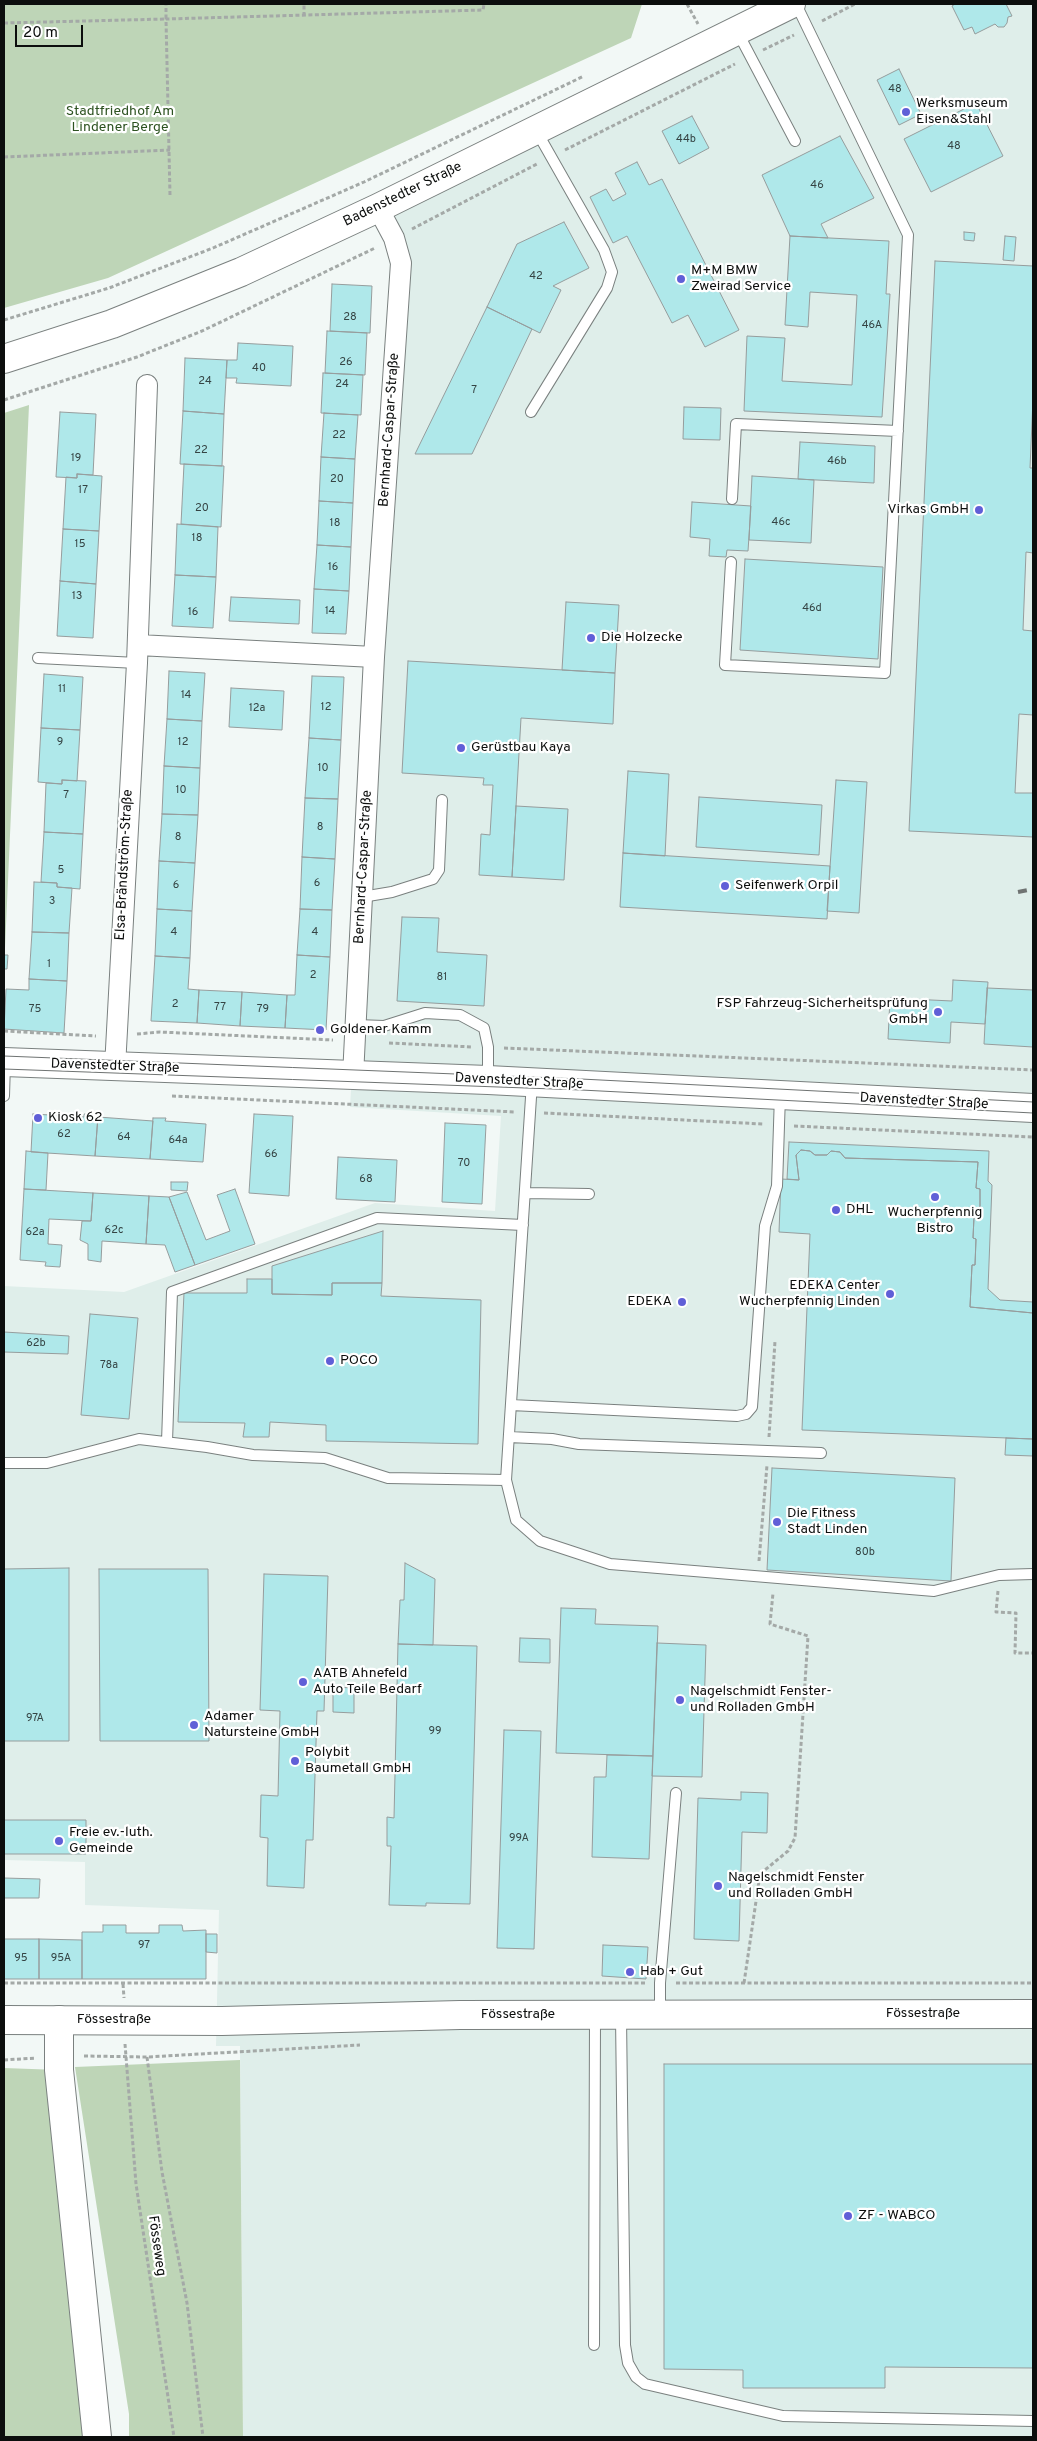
<!DOCTYPE html>
<meta charset="utf-8">
<style>
body{margin:0}
#map{position:relative;width:1037px;height:2441px;overflow:hidden;background:#f2f8f6;font-family:Overpass,sans-serif}
canvas{display:block}
.frame{position:absolute;inset:0;border:5px solid #0c0e0d;pointer-events:none}
.scale{position:absolute;left:15px;top:25px;width:68px;height:22px;box-sizing:border-box;border:2px solid #0c0e0d;border-top:0;padding-left:6px;font-size:15px;line-height:18px;white-space:nowrap;color:#0c0e0d;-webkit-text-stroke:4px #fff;paint-order:stroke}
</style>
<div id="map">
<canvas width="1037" height="2441"></canvas>
<div class="frame"></div>
<div class="scale">20 m</div>
</div>
<script>
const context = document.querySelector('canvas').getContext('2d');
context.lineJoin = 'round';
function fillPath(path, color) {
  context.fillStyle = color;
  context.fill(path, 'evenodd');
}
function poly(rows) {
  const path = new Path2D();
  for (const r of rows) {
    path.moveTo(r[0], r[1]);
    for (let i = 2; i < r.length; i += 2) path.lineTo(r[i], r[i + 1]);
  }
  return path;
}
function strokePath(path, color, width, dash) {
  context.strokeStyle = color;
  context.lineWidth = width;
  context.lineCap = dash ? 'butt' : 'round';
  context.setLineDash(dash || []);
  context.stroke(path);
}
function label(font, color, halo, rows, align = 'center') {
  context.font = font + ' Overpass,sans-serif';
  context.lineWidth = 4.5;
  context.setLineDash([]);
  context.textBaseline = 'middle';
  context.strokeStyle = halo;
  context.fillStyle = color;
  for (const [text, x, y, turn = 0] of rows) {
    context.save();
    context.translate(x, y);
    context.rotate((+turn || 0) * Math.PI / 180);
    context.textAlign = isNaN(turn) ? turn : align;
    if (halo) context.strokeText(text, 0, 0);
    context.fillText(text, 0, 0);
    context.restore();
  }
}
fillPath(poly([
 [791,4,1033,4,1033,2437,243,2437,240,2046,216,2046,219,1910,85,1905,85,1862,4,1860,4,1286,124,1292,375,1203,495,1211,501,1116,350,1107,401,263,378,208]
]), '#dfeeea');
fillPath(poly([
 [4,4,642,4,631,38,108,278,4,308],
 [29,405,5,948,4,948,4,413],
 [240,2060,243,2437,129,2437,129,2414,75,2067],
 [4,2068,59,2070,88,2437,4,2437]
]), '#bed5b7');
const building = poly([
 [955,4,1006,4,1012,16,1008,17,1007,23,1004,27,998,27,995,24,975,34,972,27,964,30,952,6,955,4],
 [899,69,921,114,899,125,877,80,899,69],
 [976,103,1003,156,931,192,904,139,976,103],
 [692,116,709,148,679,164,662,131,692,116],
 [840,136,874,198,821,224,828,238,790,236,762,175,840,136],
 [637,162,649,185,662,179,739,330,705,347,688,315,672,323,627,236,613,243,590,197,606,189,613,201,626,194,615,173,637,162],
 [564,222,589,268,553,286,561,290,540,333,487,307,517,244,564,222],
 [964,232,975,233,974,241,964,240,964,232],
 [790,236,889,241,886,294,890,294,882,417,744,411,747,336,785,338,782,381,852,385,857,295,810,292,808,327,785,325,790,236],
 [1005,236,1016,237,1014,261,1003,260,1005,236],
 [935,261,1033,266,1033,399,1030,468,1033,468,1033,553,1026,552,1023,630,1033,631,1033,715,1019,714,1015,793,1033,793,1033,837,909,831,935,261],
 [332,284,372,286,370,333,330,331,332,284],
 [487,307,532,329,472,454,415,454,487,307],
 [327,331,367,333,365,375,325,373,327,331],
 [238,343,293,346,291,386,236,383,237,378,226,378,227,360,237,360,238,343],
 [185,358,227,360,224,414,183,411,185,358],
 [323,373,363,375,361,415,321,413,323,373],
 [684,407,721,408,720,440,683,439,684,407],
 [183,411,224,414,222,466,180,464,183,411],
 [60,412,96,414,93,475,77,474,77,478,56,477,60,412],
 [324,413,358,415,355,459,321,457,324,413],
 [800,442,875,446,874,483,798,479,800,442],
 [321,457,355,459,353,503,319,501,321,457],
 [184,464,224,466,221,527,181,524,184,464],
 [77,474,102,476,99,531,63,529,66,477,77,478,77,474],
 [752,476,814,480,811,543,749,540,752,476],
 [319,501,353,503,351,547,317,545,319,501],
 [692,502,751,506,748,551,727,550,726,557,709,556,710,539,690,537,692,502],
 [177,524,218,527,216,577,175,575,177,524],
 [63,529,99,531,96,584,60,581,63,529],
 [317,545,351,547,349,591,314,589,317,545],
 [745,559,883,567,878,659,740,650,745,559],
 [175,575,216,577,213,628,172,626,175,575],
 [60,581,96,584,93,638,57,636,60,581],
 [314,589,349,591,346,634,312,633,314,589],
 [231,597,300,600,299,624,229,621,231,597],
 [566,602,619,605,615,673,562,670,566,602],
 [408,661,615,673,613,724,521,718,512,877,479,875,481,834,490,835,493,785,483,785,484,778,402,773,408,661],
 [169,671,205,673,202,721,167,719,169,671],
 [44,674,83,677,80,730,41,728,44,674],
 [312,676,344,677,341,740,309,738,312,676],
 [231,688,284,691,282,730,229,727,231,688],
 [167,719,202,721,200,768,164,766,167,719],
 [41,728,80,730,77,781,62,780,62,784,38,782,41,728],
 [309,738,341,740,338,799,305,798,309,738],
 [164,766,200,768,198,815,162,814,164,766],
 [628,771,669,774,665,856,623,853,628,771],
 [62,780,86,781,83,834,44,832,46,783,62,784,62,780],
 [836,780,867,782,859,913,827,911,836,780],
 [699,797,822,805,819,855,696,847,699,797],
 [305,798,338,799,335,859,302,857,305,798],
 [516,806,568,809,564,880,512,877,516,806],
 [162,814,198,815,195,863,159,861,162,814],
 [44,832,83,834,80,889,57,887,57,883,41,882,44,832],
 [623,853,830,866,827,919,620,907,623,853],
 [302,857,335,859,332,910,300,909,302,857],
 [159,861,195,863,192,911,157,909,159,861],
 [34,882,57,883,57,887,72,888,69,933,32,932,34,882],
 [157,909,192,911,190,958,155,956,157,909],
 [300,909,332,910,330,957,297,955,300,909],
 [402,917,439,918,437,952,487,955,484,1006,397,1001,402,917],
 [32,932,69,933,67,981,29,979,32,932],
 [4,955,8,955,7,969,4,969,4,955],
 [297,955,330,957,326,1030,285,1028,287,995,295,995,297,955],
 [155,956,190,958,188,989,199,990,197,1023,151,1021,155,956],
 [29,979,67,981,64,1033,4,1029,6,989,29,990,29,979],
 [953,980,988,982,985,1024,951,1022,950,1043,888,1039,890,998,952,1001,953,980],
 [987,988,1033,990,1033,1047,984,1044,987,988],
 [199,990,242,992,240,1026,197,1023,199,990],
 [242,992,287,995,285,1028,240,1026,242,992],
 [33,1114,84,1117,84,1114,98,1115,95,1156,31,1152,33,1114],
 [254,1114,293,1116,289,1196,249,1193,254,1114],
 [98,1117,153,1121,150,1159,95,1156,98,1117],
 [153,1118,166,1118,165,1121,206,1124,203,1162,150,1159,153,1118],
 [445,1123,486,1125,482,1204,442,1202,445,1123],
 [789,1142,989,1151,988,1181,992,1185,988,1289,1000,1300,1033,1302,1033,1313,970,1307,972,1265,975,1265,976,1239,973,1238,974,1217,980,1217,980,1189,976,1188,978,1162,845,1158,840,1152,831,1151,827,1155,815,1155,810,1151,801,1150,796,1155,799,1180,787,1179,789,1142],
 [801,1150,810,1151,815,1155,827,1155,831,1151,840,1152,845,1158,978,1162,976,1188,980,1189,980,1217,974,1217,973,1238,976,1239,975,1265,972,1265,970,1307,1033,1313,1033,1439,802,1430,810,1234,779,1232,781,1179,799,1180,796,1155,801,1150],
 [26,1151,48,1153,46,1190,24,1189,26,1151],
 [338,1157,397,1160,395,1202,336,1199,338,1157],
 [171,1182,188,1182,187,1191,171,1190,171,1182],
 [24,1189,93,1193,91,1221,49,1219,48,1244,62,1245,60,1267,45,1266,46,1262,20,1260,24,1189],
 [235,1189,255,1244,195,1265,169,1197,187,1192,206,1240,230,1231,217,1195,235,1189],
 [93,1193,149,1196,146,1244,102,1241,101,1262,88,1260,88,1244,80,1240,82,1221,91,1221,93,1193],
 [149,1196,169,1197,195,1265,175,1272,165,1245,146,1244,149,1196],
 [383,1231,382,1283,332,1283,332,1295,272,1294,272,1266,383,1231],
 [247,1279,272,1279,272,1294,332,1295,332,1283,382,1283,381,1296,481,1300,478,1444,326,1441,326,1425,270,1422,269,1437,243,1437,245,1423,178,1422,184,1293,247,1293,247,1279],
 [90,1314,138,1318,129,1419,81,1415,90,1314],
 [4,1332,69,1336,68,1354,4,1352,4,1332],
 [1006,1438,1033,1439,1033,1456,1005,1455,1006,1438],
 [772,1468,955,1478,951,1581,767,1570,772,1468],
 [405,1563,435,1579,433,1645,398,1644,400,1600,404,1600,405,1563],
 [69,1568,69,1741,4,1741,4,1569,69,1568],
 [99,1569,208,1569,209,1741,100,1741,99,1569],
 [264,1574,328,1576,324,1711,317,1711,313,1840,306,1840,304,1888,267,1886,268,1838,260,1837,261,1795,278,1796,280,1711,260,1710,264,1574],
 [561,1608,596,1609,595,1624,658,1626,653,1756,556,1753,561,1608],
 [520,1638,550,1639,550,1663,519,1662,520,1638],
 [657,1643,706,1645,702,1777,652,1776,657,1643],
 [398,1644,477,1646,470,1904,426,1903,426,1906,389,1905,391,1846,387,1846,387,1817,394,1818,398,1644],
 [333,1687,354,1688,354,1713,333,1712,333,1687],
 [504,1730,541,1731,534,1949,497,1948,504,1730],
 [607,1755,653,1756,649,1859,592,1857,594,1777,606,1777,607,1755],
 [741,1792,768,1793,767,1833,742,1832,739,1941,694,1939,698,1798,741,1800,741,1792],
 [4,1820,86,1820,86,1854,4,1854,4,1820],
 [4,1878,40,1879,39,1898,4,1898,4,1878],
 [103,1925,126,1925,126,1933,159,1933,159,1925,182,1925,183,1931,206,1930,206,1979,82,1979,82,1932,103,1932,103,1925],
 [206,1934,217,1934,217,1953,206,1952,206,1934],
 [4,1939,39,1939,39,1979,4,1979,4,1939],
 [39,1939,82,1940,82,1979,39,1979,39,1939],
 [603,1945,648,1947,646,1979,602,1976,603,1945],
 [664,2064,1033,2064,1033,2368,885,2367,885,2388,743,2388,743,2370,664,2369,664,2064]
]);
fillPath(building, '#afe8ea');
strokePath(building, '#969d9d', 1);
const lane = poly([
 [737,31,795,141],
 [531,412,607,288,612,272,604,250,537,132],
 [732,499,736,424,898,431],
 [731,562,725,665,885,673,908,235,796,4],
 [38,658,137,663],
 [362,897,392,892,433,879,439,870,442,800],
 [356,1025,384,1026,425,1013,460,1015,484,1028,488,1047,488,1078],
 [4,1096,5,1063],
 [526,1193,589,1194],
 [511,1405,737,1416,746,1414,752,1407,765,1226,777,1186,780,1095],
 [509,1437,552,1439,579,1444,821,1453],
 [167,1442,172,1292,377,1218,523,1225],
 [4,1463,47,1463,139,1439,207,1447,253,1455,325,1458,388,1478,506,1480,516,1520,540,1541,610,1564,934,1591,999,1575,1033,1574],
 [506,1480,532,1082],
 [660,2013,660,1983,676,1793],
 [621,2016,625,2345,628,2363,636,2377,645,2384,783,2416,1033,2421],
 [594,2345,595,2015]
]);
const street = poly([
 [138,645,374,657],
 [115,1067,137,663,147,385],
 [353,1076,374,657,401,263,394,238,378,208]
]);
const secondary = poly([
 [4,359,112,324,241,272,378,208,791,4],
 [4,1062,488,1080,1033,1108],
 [4,2020,222,2021,460,2015,1033,2014]
]);
const highway = poly([
 [59,2020,59,2070,97,2437]
]);
strokePath(lane, '#7a807f', 12);
strokePath(street, '#7a807f', 22);
strokePath(secondary, '#7a807f', 30);
strokePath(highway, '#7a807f', 30);
strokePath(poly([
 [687,4,698,24],
 [304,16,304,4],
 [822,21,855,4],
 [4,23,166,19,166,4],
 [763,50,794,35],
 [565,150,735,64],
 [4,157,170,150],
 [170,195,166,19,483,10,484,4],
 [412,229,537,164],
 [4,320,109,288,213,248,364,182,584,76],
 [4,400,137,357,202,331,375,248],
 [4,1031,96,1036],
 [137,1034,160,1032,333,1040],
 [389,1043,473,1047],
 [504,1048,1033,1070],
 [172,1096,516,1112],
 [544,1113,763,1124],
 [794,1126,1033,1137],
 [769,1437,775,1341],
 [759,1561,767,1465],
 [998,1591,996,1612,1016,1613,1015,1653,1033,1653],
 [4,1983,645,1983],
 [676,1983,1033,1983],
 [744,1983,760,1874,788,1851,795,1838,808,1636,770,1624,773,1593],
 [123,1984,124,1998],
 [125,2044,136,2184,174,2437],
 [84,2056,147,2057,360,2045],
 [147,2057,162,2172,187,2303,203,2437],
 [4,2060,36,2058]
]), '#a4a9a7', 3, [4, 2.5]);
strokePath(lane, '#fff', 10);
strokePath(street, '#fff', 20);
strokePath(secondary, '#fff', 28);
strokePath(highway, '#fff', 28);
strokePath(poly([
 [4,1056,581,1079,1033,1102],
 [4,1069,581,1090,1033,1113]
]), '#6f7372', 1);
strokePath(poly([
 [1018,892,1033,889]
]), '#6f7372', 4, [9, 9]);
for (const [x, y, r, color] of [
 [906,112,5,"#605fd7"],
 [681,279,5,"#605fd7"],
 [979,510,5,"#605fd7"],
 [591,638,5,"#605fd7"],
 [461,748,5,"#605fd7"],
 [725,886,5,"#605fd7"],
 [938,1012,5,"#605fd7"],
 [320,1030,5,"#605fd7"],
 [38,1118,5,"#605fd7"],
 [935,1197,5,"#605fd7"],
 [836,1210,5,"#605fd7"],
 [890,1294,5,"#605fd7"],
 [682,1302,5,"#605fd7"],
 [330,1361,5,"#605fd7"],
 [777,1522,5,"#605fd7"],
 [303,1682,5,"#605fd7"],
 [680,1700,5,"#605fd7"],
 [194,1725,5,"#605fd7"],
 [295,1761,5,"#605fd7"],
 [59,1841,5,"#605fd7"],
 [718,1886,5,"#605fd7"],
 [630,1972,5,"#605fd7"],
 [848,2216,5,"#605fd7"]
]) {
  const dot = new Path2D();
  dot.arc(x, y, r, 0, 2 * Math.PI);
  context.fillStyle = color;
  context.fill(dot);
  strokePath(dot, '#fff', 2);
}
label('11px', '#354444', null, [
 ["48",895,90],
 ["44b",686,140],
 ["48",954,147],
 ["46",817,186],
 ["42",536,277],
 ["28",350,318],
 ["46A",872,326],
 ["26",346,363],
 ["40",259,369],
 ["24",205,382],
 ["24",342,385],
 ["7",474,391],
 ["22",339,436],
 ["22",201,451],
 ["19",76,459],
 ["46b",837,462],
 ["20",337,480],
 ["17",83,491],
 ["20",202,509],
 ["46c",781,523],
 ["18",335,524],
 ["18",197,539],
 ["15",80,545],
 ["16",333,568],
 ["13",77,597],
 ["46d",812,609],
 ["14",330,612],
 ["16",193,613],
 ["11",62,690],
 ["14",186,696],
 ["12",326,708],
 ["12a",257,709],
 ["9",60,743],
 ["12",183,743],
 ["10",323,769],
 ["10",181,791],
 ["7",66,796],
 ["8",320,828],
 ["8",178,838],
 ["5",61,871],
 ["6",317,884],
 ["6",176,886],
 ["3",52,902],
 ["4",174,933],
 ["4",315,933],
 ["1",49,965],
 ["2",313,976],
 ["81",442,978],
 ["2",175,1005],
 ["77",220,1008],
 ["75",35,1010],
 ["79",263,1010],
 ["62",64,1135],
 ["64",124,1138],
 ["64a",178,1141],
 ["66",271,1155],
 ["70",464,1164],
 ["68",366,1180],
 ["62c",114,1231],
 ["62a",35,1233],
 ["62b",36,1344],
 ["78a",109,1366],
 ["80b",865,1553],
 ["97A",35,1719],
 ["99",435,1732],
 ["99A",519,1839],
 ["97",144,1946],
 ["95",21,1959],
 ["95A",61,1959]
]);
label('14px', '#0c0e0d', '#fff', [
 ["Werksmuseum",916,104],
 ["Eisen&Stahl",916,120],
 ["M+M BMW",691,271],
 ["Zweirad Service",691,287],
 ["Virkas GmbH",969,510,"right"],
 ["Die Holzecke",601,638],
 ["Gerüstbau Kaya",471,748],
 ["Seifenwerk Orpil",735,886],
 ["FSP Fahrzeug-Sicherheitsprüfung",928,1004,"right"],
 ["GmbH",928,1020,"right"],
 ["Goldener Kamm",330,1030],
 ["Kiosk 62",48,1118],
 ["DHL",846,1210],
 ["Wucherpfennig",935,1213,"center"],
 ["Bistro",935,1229,"center"],
 ["EDEKA Center",880,1286,"right"],
 ["Wucherpfennig Linden",880,1302,"right"],
 ["EDEKA",672,1302,"right"],
 ["POCO",340,1361],
 ["Die Fitness",787,1514],
 ["Stadt Linden",787,1530],
 ["AATB Ahnefeld",313,1674],
 ["Auto Teile Bedarf",313,1690],
 ["Nagelschmidt Fenster-",690,1692],
 ["und Rolladen GmbH",690,1708],
 ["Adamer",204,1717],
 ["Natursteine GmbH",204,1733],
 ["Polybit",305,1753],
 ["Baumetall GmbH",305,1769],
 ["Freie ev.-luth.",69,1833],
 ["Gemeinde",69,1849],
 ["Nagelschmidt Fenster",728,1878],
 ["und Rolladen GmbH",728,1894],
 ["Hab + Gut",640,1972],
 ["ZF - WABCO",858,2216]
], 'left');
label('14px', '#2d5221', '#fff', [
 ["Stadtfriedhof Am",120,112],
 ["Lindener Berge",120,128]
]);
label('14px', '#0c0e0d', '#fff', [
 ["Badenstedter Straße",403,195,-26],
 ["Bernhard-Caspar-Straße",390,430,-86],
 ["Elsa-Brändström-Straße",125,865,-87],
 ["Bernhard-Caspar-Straße",364,867,-87],
 ["Davenstedter Straße",115,1067,2],
 ["Davenstedter Straße",519,1082,3],
 ["Davenstedter Straße",924,1102,3],
 ["Fössestraße",923,2014],
 ["Fössestraße",518,2015],
 ["Fössestraße",114,2020],
 ["Fösseweg",156,2246,82]
]);
</script>
